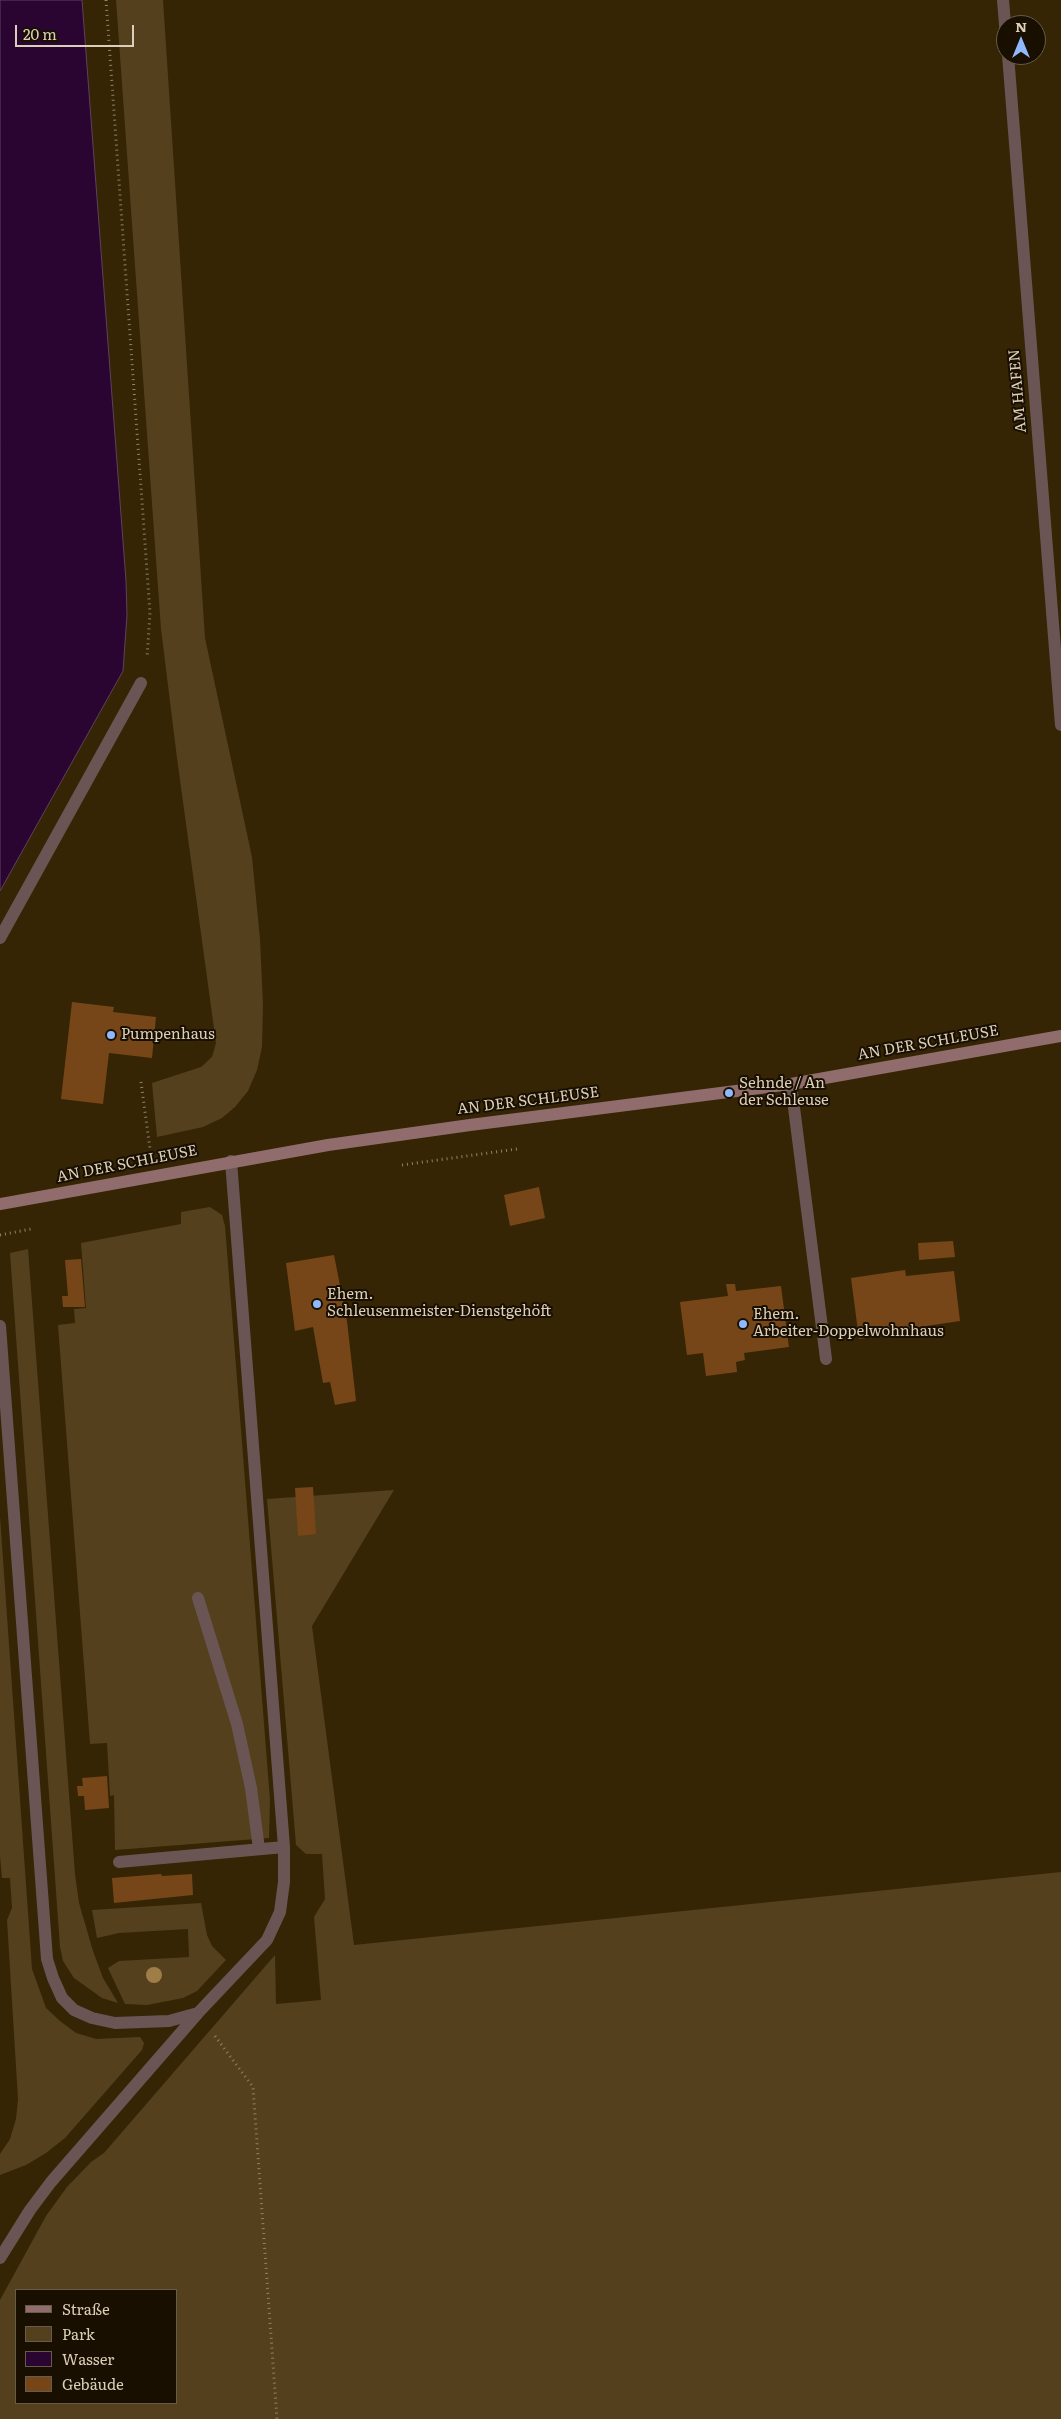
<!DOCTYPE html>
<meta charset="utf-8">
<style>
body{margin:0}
#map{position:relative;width:1061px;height:2419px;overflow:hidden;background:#352505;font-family:Literata,serif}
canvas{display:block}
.legend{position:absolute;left:15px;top:2289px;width:162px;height:115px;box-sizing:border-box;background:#180f01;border:1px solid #665c4b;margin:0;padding:6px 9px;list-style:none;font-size:15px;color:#dccfba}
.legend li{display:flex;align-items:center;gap:10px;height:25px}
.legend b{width:25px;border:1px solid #665c4b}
.north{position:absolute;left:996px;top:15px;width:50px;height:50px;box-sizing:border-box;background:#180f01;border:1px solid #665c4b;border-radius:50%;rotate:0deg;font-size:14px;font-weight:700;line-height:20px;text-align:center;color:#dccfba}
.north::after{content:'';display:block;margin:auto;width:18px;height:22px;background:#8fb8fd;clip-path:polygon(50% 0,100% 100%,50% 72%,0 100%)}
.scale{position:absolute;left:15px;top:25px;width:119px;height:22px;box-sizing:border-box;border:2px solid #dccfba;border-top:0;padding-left:6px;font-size:15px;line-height:18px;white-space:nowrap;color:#dccfba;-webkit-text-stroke:4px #180f01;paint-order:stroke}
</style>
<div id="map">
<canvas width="1061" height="2419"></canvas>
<ul class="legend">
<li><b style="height:6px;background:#906d6c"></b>Straße</li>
<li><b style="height:14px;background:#54401d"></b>Park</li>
<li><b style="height:14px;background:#2a0532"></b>Wasser</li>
<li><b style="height:14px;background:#764618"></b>Gebäude</li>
</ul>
<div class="north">N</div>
<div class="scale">20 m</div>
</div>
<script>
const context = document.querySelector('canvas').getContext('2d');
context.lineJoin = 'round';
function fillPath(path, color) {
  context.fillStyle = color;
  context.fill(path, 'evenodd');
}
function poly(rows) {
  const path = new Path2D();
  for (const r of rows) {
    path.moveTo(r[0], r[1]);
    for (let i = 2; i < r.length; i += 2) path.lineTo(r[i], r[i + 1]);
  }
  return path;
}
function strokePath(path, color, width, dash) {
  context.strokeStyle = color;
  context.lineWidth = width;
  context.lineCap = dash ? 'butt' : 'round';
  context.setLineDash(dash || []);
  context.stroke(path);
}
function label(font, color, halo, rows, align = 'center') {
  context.font = font + ' Literata,serif';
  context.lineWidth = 4;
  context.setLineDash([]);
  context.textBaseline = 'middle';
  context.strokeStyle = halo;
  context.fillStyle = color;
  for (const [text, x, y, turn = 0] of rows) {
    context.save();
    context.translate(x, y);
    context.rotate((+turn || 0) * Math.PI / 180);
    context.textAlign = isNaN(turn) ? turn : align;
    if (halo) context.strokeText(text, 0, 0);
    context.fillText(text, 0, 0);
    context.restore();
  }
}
fillPath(poly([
 [116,0,163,0,205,638,252,857,260,939,263,1005,262,1047,257,1070,248,1091,235,1107,222,1118,203,1127,157,1137,152,1083,201,1067,212,1057,216,1043,177,758,161,629],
 [210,1207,222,1215,225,1226,270,1800,269,1838,115,1850,114,1795,110,1796,107,1743,90,1744,58,1325,75,1323,74,1309,86,1308,81,1243,181,1224,181,1212],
 [28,1249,75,1874,79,1903,93,1951,103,1978,118,2003,102,1998,74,1978,63,1961,60,1947,10,1253],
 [394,1490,312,1626,354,1945,1061,1872,1061,2419,0,2419,0,2300,46,2216,67,2187,91,2162,104,2153,275,1955,276,2004,321,2000,314,1917,325,1899,322,1854,306,1854,296,1845,267,1499],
 [16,2290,176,2290,176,2403,16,2403],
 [0,1517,32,1969,46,2008,60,2021,76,2033,96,2039,140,2037,144,2043,142,2050,65,2138,46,2153,26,2165,0,2175,0,2154,10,2139,16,2119,18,2099,7,1920,12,1908,10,1878,2,1878,0,1856],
 [201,1903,207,1935,212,1946,226,1960,197,1991,183,1998,147,2005,125,2004,108,1968,119,1961,189,1957,188,1929,119,1933,97,1938,92,1910]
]), '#54401d');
const water = poly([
 [0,0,82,0,126,581,127,615,123,671,0,891,0,0]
]);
fillPath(water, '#2a0532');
strokePath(water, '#5f425b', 1);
fillPath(poly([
 [72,1002,114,1007,113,1012,156,1017,152,1058,109,1053,103,1104,61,1099],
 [539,1187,545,1218,510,1226,504,1195],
 [953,1241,955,1257,919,1260,918,1243],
 [334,1255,347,1321,356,1401,335,1405,330,1382,323,1383,313,1327,295,1331,286,1263],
 [81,1259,85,1307,63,1307,62,1296,68,1296,65,1260],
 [905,1270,906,1276,954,1271,960,1321,913,1328,913,1332,859,1339,851,1278],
 [726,1284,735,1284,736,1291,781,1286,789,1347,744,1353,745,1360,736,1362,737,1372,706,1376,703,1353,687,1355,680,1302,728,1296],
 [313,1487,316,1534,298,1536,295,1488],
 [107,1776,109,1808,85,1810,84,1796,78,1796,77,1786,83,1786,82,1778],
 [161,1874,162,1876,192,1874,193,1895,114,1903,112,1878]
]), '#764618');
strokePath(poly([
 [106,0,150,613,147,658],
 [141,1082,150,1149],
 [402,1165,517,1149],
 [0,1235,31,1229],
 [215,2036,253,2087,277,2419]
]), '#918268', 3, [1, 4]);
strokePath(poly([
 [1003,0,1006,36],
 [1008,55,1061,725],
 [0,938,141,683],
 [791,1084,826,1359],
 [0,1326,47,1959,53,1978,62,1998,74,2010,92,2018,115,2023,169,2021,198,2013,267,1940,280,1912,284,1882,284,1847,231,1161],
 [198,1598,237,1724,251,1788,259,1849],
 [119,1862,284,1847],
 [0,2258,30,2210,51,2182,198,2013]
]), '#6a5554', 12);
strokePath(poly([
 [0,1204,328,1145,470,1125,791,1084,1061,1036]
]), '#906d6c', 12);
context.fillStyle = '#9e7e46';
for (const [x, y] of [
 [154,1975]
]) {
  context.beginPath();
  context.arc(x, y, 8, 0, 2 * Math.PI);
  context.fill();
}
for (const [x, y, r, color] of [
 [111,1035,5,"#8fb8fd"],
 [729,1093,5,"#8fb8fd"],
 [317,1304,5,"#8fb8fd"],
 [743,1324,5,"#8fb8fd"]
]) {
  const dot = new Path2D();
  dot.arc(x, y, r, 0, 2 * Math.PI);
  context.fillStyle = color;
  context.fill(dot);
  strokePath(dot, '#180f01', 2);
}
label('15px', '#dccfba', '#180f01', [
 ["AM HAFEN",1018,391,-95],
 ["AN DER SCHLEUSE",928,1043,-10],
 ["AN DER SCHLEUSE",528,1101,-7],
 ["AN DER SCHLEUSE",127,1164,-11]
]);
label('15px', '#dccfba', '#180f01', [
 ["Pumpenhaus",121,1035],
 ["Sehnde / An",739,1084],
 ["der Schleuse",739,1101],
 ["Ehem.",327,1295],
 ["Schleusenmeister-Dienstgehöft",327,1312],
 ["Ehem.",753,1315],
 ["Arbeiter-Doppelwohnhaus",753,1332]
], 'left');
</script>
